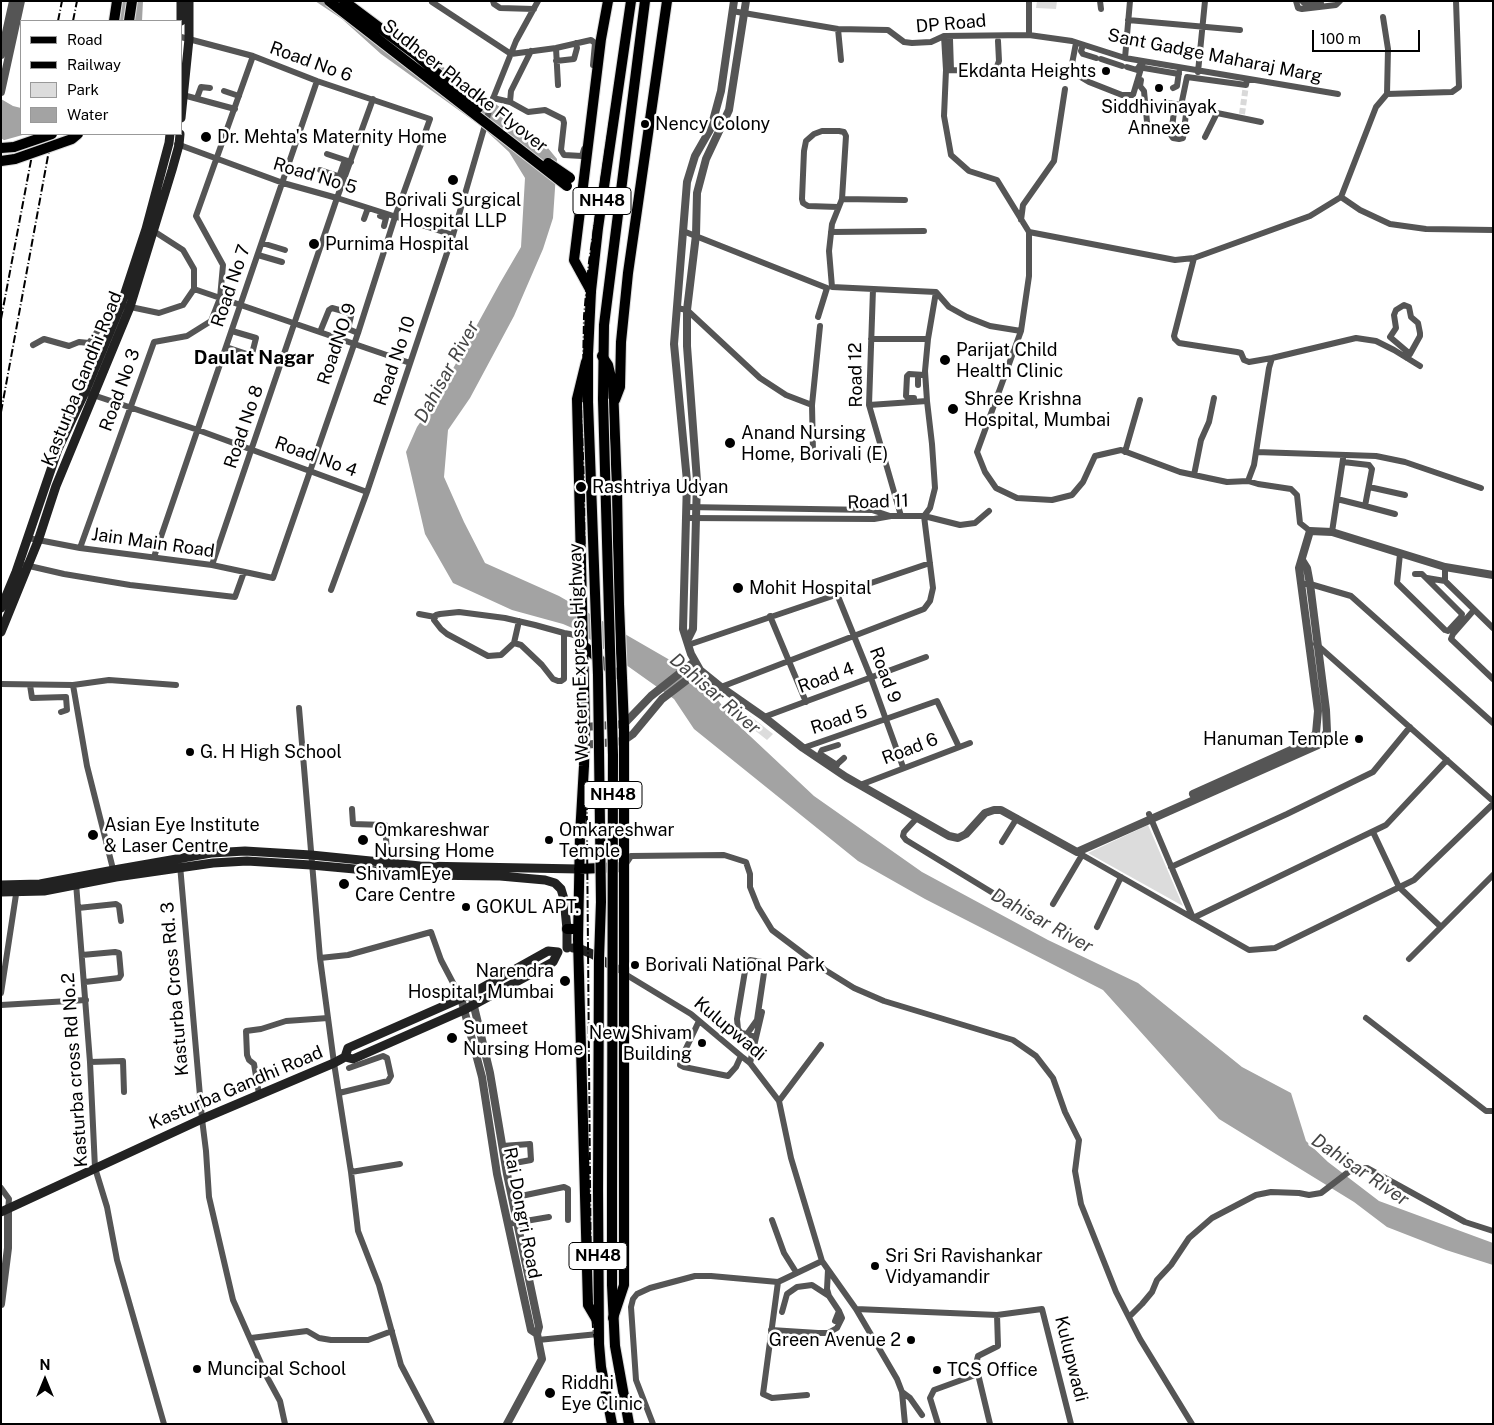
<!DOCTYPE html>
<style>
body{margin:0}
#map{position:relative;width:1494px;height:1425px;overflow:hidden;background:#fff;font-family:"Public Sans",sans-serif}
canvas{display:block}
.frame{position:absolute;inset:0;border:2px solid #000;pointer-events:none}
.legend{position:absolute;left:20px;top:20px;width:162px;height:115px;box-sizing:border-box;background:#fff;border:1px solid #999;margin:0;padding:6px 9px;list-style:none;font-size:15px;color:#000}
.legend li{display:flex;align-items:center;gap:10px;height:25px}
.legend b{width:25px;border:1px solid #999}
.north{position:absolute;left:20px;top:1355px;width:50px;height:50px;-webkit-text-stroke:4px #fff;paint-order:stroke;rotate:0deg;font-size:14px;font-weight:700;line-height:20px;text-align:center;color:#000}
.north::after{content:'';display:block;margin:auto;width:18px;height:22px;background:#000;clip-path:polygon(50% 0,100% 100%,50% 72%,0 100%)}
.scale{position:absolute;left:1312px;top:30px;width:108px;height:22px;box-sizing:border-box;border:2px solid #000;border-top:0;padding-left:6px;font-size:15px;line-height:18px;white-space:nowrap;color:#000;-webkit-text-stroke:4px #fff;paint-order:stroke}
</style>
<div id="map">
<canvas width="1494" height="1425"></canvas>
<div class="frame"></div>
<ul class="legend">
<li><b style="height:6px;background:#000"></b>Road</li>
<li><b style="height:6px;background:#000"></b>Railway</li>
<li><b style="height:14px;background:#dcdcdc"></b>Park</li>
<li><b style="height:14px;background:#a3a3a3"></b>Water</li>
</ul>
<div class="north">N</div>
<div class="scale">100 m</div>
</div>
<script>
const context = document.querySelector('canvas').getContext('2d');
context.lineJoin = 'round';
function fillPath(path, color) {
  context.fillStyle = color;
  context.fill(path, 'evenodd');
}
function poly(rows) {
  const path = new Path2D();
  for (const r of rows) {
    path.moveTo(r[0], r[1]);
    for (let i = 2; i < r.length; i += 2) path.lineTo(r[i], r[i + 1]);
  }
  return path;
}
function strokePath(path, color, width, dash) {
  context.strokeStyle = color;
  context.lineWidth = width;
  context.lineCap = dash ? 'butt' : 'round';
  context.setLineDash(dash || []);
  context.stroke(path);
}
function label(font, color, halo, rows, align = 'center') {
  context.font = font + ' "Public Sans",sans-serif';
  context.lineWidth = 5;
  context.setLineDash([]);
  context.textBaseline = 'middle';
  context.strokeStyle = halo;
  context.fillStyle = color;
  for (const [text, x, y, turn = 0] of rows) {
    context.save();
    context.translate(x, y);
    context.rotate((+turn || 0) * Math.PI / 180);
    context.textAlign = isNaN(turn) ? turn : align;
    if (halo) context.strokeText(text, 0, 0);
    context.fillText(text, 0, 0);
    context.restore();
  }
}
fillPath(poly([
 [1037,1,1057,1,1056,9,1036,8],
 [749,715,773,734,767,740,743,721],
 [1148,825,1183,906,1088,853]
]), '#dcdcdc');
fillPath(poly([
 [113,1,143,1,142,21,111,21],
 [315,1,353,1,436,62,492,101,543,142,557,159,553,218,543,249,514,316,470,398,448,430,444,477,464,522,485,563,559,596,701,678,734,721,814,796,922,872,1048,940,1138,983,1242,1067,1291,1093,1306,1141,1328,1162,1379,1201,1493,1243,1493,1265,1446,1250,1387,1227,1354,1202,1219,1119,1103,990,925,899,858,861,694,729,674,699,577,630,563,624,512,610,453,583,425,534,406,452,417,427,438,396,500,283,521,247,525,178,509,152,482,127,381,54,342,19],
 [1,99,13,106,21,108,21,134,93,134,8,143,1,138]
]), '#a3a3a3');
fillPath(poly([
 [26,134,95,134,94,136,57,151,8,146,1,141]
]), '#fff');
strokePath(poly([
 [1242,114,1246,85]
]), '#d9d9d9', 6, [6, 3]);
const primary = poly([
 [114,21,117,1],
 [129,21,132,1],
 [1,148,14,147],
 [1,161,15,159],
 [591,291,574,260,601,39,608,1],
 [602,356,608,365,613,386,617,490,619,604,624,727,624,1285,613,1318],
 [586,362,577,399,585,727,584,766,580,835,578,939,588,1305,598,1322],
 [615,400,620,387,621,342,628,273,667,1],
 [584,646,616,674],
 [579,869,621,867],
 [567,929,578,929]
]);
const trunk = poly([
 [603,399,604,325,645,1],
 [588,402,588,354,591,291,598,228,631,1],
 [598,1190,599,1344,601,1367,612,1424],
 [612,1191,612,1285,615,1346,629,1424]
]);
strokePath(primary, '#dbdbdb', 12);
strokePath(trunk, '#dbdbdb', 12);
strokePath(poly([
 [493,1,494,4,500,8,534,9],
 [1100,1,1101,9],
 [1296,1,1298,8,1302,9,1336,5,1340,1],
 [1302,1,1305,4,1321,3],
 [432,2,511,54,556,48,591,40,595,43,593,65],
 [732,11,838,29,888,30,904,42,912,43,931,42,944,36,1029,35,1072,41,1125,58,1338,94],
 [1383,17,1388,49,1387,94],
 [1128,20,1240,30],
 [838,29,841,60],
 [1029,35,1029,1],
 [944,36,946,70,944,116,951,155,969,171,997,180,1029,232,1175,260,1194,258,1310,216,1341,197,1376,107,1387,94,1452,92,1459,87,1456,1],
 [950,39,951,70],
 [1076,43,1071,69,1072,72,1089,82,1122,95,1133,95,1143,62],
 [1083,45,1081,51,1083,54,1096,58],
 [556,48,558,85],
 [531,51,511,91,510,102,528,112,545,110,563,119,564,123,561,150,564,155,582,156,584,149],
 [1125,58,1130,1],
 [1101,59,1122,66],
 [556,61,574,59,577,48,576,43],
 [1127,67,1137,70,1140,65],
 [1144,68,1179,74],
 [946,70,992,71,996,69,999,61,998,41],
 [1198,72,1205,1],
 [1141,80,1140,86,1144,91,1148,132],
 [1173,88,1177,86,1179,72],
 [224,91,239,96],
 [183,95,235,109],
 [197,98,201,87,210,88],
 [493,98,510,102],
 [1182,101,1187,77,1246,85,1247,80],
 [1169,103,1192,107],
 [1175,104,1171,135,1173,138,1179,139,1183,138,1187,106],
 [1205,137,1217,113,1261,122],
 [177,144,283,183,337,198,453,235],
 [327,154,351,162],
 [320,170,344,178],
 [339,177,345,160],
 [1341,197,1360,210,1390,224,1426,229,1493,230],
 [842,199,905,200],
 [838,207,808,206,803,203,802,199,804,151,806,141,814,134,822,131,839,131,844,132,846,136,842,199,832,224,829,251,832,287,936,292,949,307,967,317,990,326,1021,331],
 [380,216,386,218,384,226],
 [364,219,368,208],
 [1021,220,1023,205,1054,161,1065,89],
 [683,231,827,288,818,317],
 [831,232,924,231],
 [1029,232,1029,276,1021,331,977,452,985,472,996,488,1017,498,1052,500,1072,495,1083,482,1095,456,1121,450,1180,472,1227,482,1248,481,1254,465,1269,368,1272,358],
 [262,243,285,250],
 [258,255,282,262],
 [1194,258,1174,336,1175,339,1179,343,1237,352,1241,353,1244,360,1249,362,1272,358,1356,338,1376,341,1394,350,1420,366],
 [194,289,410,363],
 [873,289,869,405,901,516],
 [121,305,159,313,183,305,194,289,194,269,183,250,152,230],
 [677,308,687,310,760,378,786,395,812,405],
 [320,332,329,310,332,308,350,313,351,316,348,329,358,333],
 [871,339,928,339],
 [33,345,44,339,69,346,79,342,89,343,102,325,112,329],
 [226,347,250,355,252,354,256,338,232,331],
 [1407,358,1410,354,1420,336,1420,333,1418,323,1411,317,1409,307,1404,305,1396,310,1394,315,1396,328,1390,337,1410,354],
 [918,375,918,385],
 [90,394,198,430,367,492],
 [914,398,908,398,906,396,907,376,909,374,925,375],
 [869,405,927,401],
 [813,452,812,405,820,326],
 [1125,452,1140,400],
 [1256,452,1376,456,1405,462,1481,488],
 [1194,475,1201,440,1209,422,1214,398],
 [1248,481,1258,484,1291,489,1297,495,1300,523,1310,531],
 [1369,487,1405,495],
 [1337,499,1365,506,1372,469,1369,465,1343,462],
 [1365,506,1395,514],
 [686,507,872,510,890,516],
 [924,516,930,508,935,488,932,444,927,401,925,371,928,339,936,292],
 [686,518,874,519,891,516,924,516,960,525,975,523,989,511],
 [1332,532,1343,459],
 [28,538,80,548,212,565,273,578,358,333,395,217,430,119,317,81,253,56,181,37],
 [80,548,154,342,187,336,211,321,220,298,223,265,196,216,253,56],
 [1400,554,1397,583,1445,630,1448,631,1461,617,1462,614,1422,574,1415,574],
 [154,557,317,81],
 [25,565,64,574,130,585,235,597,244,572],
 [212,565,337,198,373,99],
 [1445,567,1445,581,1493,628],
 [1427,578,1445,581],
 [1301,584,1310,584,1351,596,1493,723],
 [331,590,367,492,453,235,492,101,516,41,538,1],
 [837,594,871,678,903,767],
 [1474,610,1453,634,1451,639,1493,679],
 [419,614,435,617],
 [770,616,806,702],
 [564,633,564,679,561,681,558,681,553,679,542,665,521,645,514,643,501,655,488,656,447,634,441,629,434,620,436,615,440,614,459,612,505,618,535,625,564,633,570,634,583,638],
 [514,643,519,621],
 [1316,644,1493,801],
 [688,645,930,563],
 [1,684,73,685,87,766,114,873],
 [30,685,32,698,66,697,67,710,61,712],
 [73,685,109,680,176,685],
 [721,687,924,609,930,601,933,588,924,516],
 [299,708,320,958,334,1063,351,1172,358,1231,379,1285,401,1365,432,1424],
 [764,717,926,657],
 [803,748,937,701,959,747],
 [837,765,820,754,822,750,838,745],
 [834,767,844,758],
 [860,785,970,743],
 [352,809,353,824,385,825,388,864],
 [1149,814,1193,918,1386,825,1447,760],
 [916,819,904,832,903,836,906,840,1034,918],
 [1373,832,1399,887,1441,927],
 [1002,842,1017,818],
 [1077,852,1249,950,1275,948,1414,880,1493,804],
 [180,865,202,1119,206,1151,209,1197,233,1300,267,1377,280,1401,285,1424],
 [625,865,631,856,724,855,746,862,750,874,750,887,758,907,772,930,825,970,854,988,884,1001,1013,1040,1036,1056,1053,1078,1065,1112,1079,1140,1075,1171,1081,1204,1116,1292,1140,1339,1192,1424],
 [1171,867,1287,814,1373,772,1410,727],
 [76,883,90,1062,95,1168,107,1207,117,1260,164,1424],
 [1053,904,1082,855],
 [78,908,116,904,119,906,121,921],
 [1097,927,1121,877],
 [82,955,115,952,119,953,121,975,119,978,85,982],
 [320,958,348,955,431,932,441,960,461,998],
 [1409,959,1493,875],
 [625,974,691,1014,741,1056,750,1063,779,1101,791,1158,822,1261,856,1309,897,1379,902,1392,910,1398,922,1415],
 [1,993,17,888],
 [1,1005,86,1000],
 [1366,1018,1486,1111,1493,1111],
 [699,1021,681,1059,680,1065,684,1067,728,1076,736,1067,741,1056],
 [747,1034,741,1033,738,1029,737,1019,746,965,750,960,762,962,765,966,757,1020,747,1034,756,1037],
 [90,1062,123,1061,124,1092],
 [750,1063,762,1012],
 [339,1093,388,1081,391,1076,387,1058,383,1056,349,1068],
 [259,1094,254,1064,249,1060,247,1055,246,1031,261,1029,286,1021,328,1018],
 [779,1101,821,1045],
 [502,1146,530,1144,531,1160,520,1162],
 [351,1172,400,1164],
 [1,1188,9,1199,8,1210],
 [772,1220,784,1253,796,1272],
 [524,1221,520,1201,521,1196,564,1187,568,1189,568,1220],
 [508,1224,549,1217],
 [778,1282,763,1394,772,1398,807,1395],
 [856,1309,997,1315,1042,1309,1071,1424],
 [782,1312,787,1294,797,1287,812,1285,829,1296],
 [1129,1317,1142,1304,1152,1292,1157,1280,1171,1265,1189,1238,1212,1218,1256,1195,1271,1192,1299,1193,1309,1195,1321,1193,1351,1170,1367,1168,1465,1222,1493,1231],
 [835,1321,839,1311],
 [771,1330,818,1333,828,1333,837,1328,842,1318,839,1311,829,1296,827,1289,828,1270],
 [251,1338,307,1331,319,1338,331,1340,368,1340,392,1331],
 [538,1340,598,1334],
 [978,1374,990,1424],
 [902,1392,905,1424],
 [653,1424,636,1380,631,1307,633,1299,637,1294,650,1288,695,1276,711,1276,778,1282,822,1261],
 [938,1424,930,1398,934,1390,978,1374,977,1360,978,1356,998,1346,997,1315]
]), '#555', 6);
strokePath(poly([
 [734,1,721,91,711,128,695,156,687,182,674,344,687,481,683,629,691,654,700,670,721,687,764,717,803,748,846,777,949,836,958,838,966,834,985,813,994,810,1001,810,1077,852,1318,745,1324,738,1327,731,1326,710,1310,584,1307,568,1302,560],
 [1,55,13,1],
 [1,92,21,1],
 [687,641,693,629,697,481,687,346,687,310,696,235,697,193,706,159,729,110,746,1],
 [585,727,624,724,651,696,694,662],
 [584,745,623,741,633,734,662,699,700,670],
 [1193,794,1300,746,1309,742,1316,733,1318,711,1299,568,1310,531,1332,532,1445,567,1493,575],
 [471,994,490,1073,507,1174,539,1327,537,1334],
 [461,998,482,1077,497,1174,531,1330,537,1334,542,1359,507,1424],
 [1,1304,8,1248,8,1210]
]), '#555', 8);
strokePath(poly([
 [181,21,181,1],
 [181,118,189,39,189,1],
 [1,608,16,572,58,449,85,392,121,305,146,229,169,143,170,134],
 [1,632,38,541,56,486,130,307,172,170,179,145,180,134],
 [1,885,40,884,114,870,211,853,245,851,311,855,420,866,579,869],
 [1,892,44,891,116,877,213,863,247,861,311,865,420,875,500,876,545,880,555,883,561,889,564,899,567,929,567,948],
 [573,948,578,948,592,954,617,969],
 [345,1057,353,1059,464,1010,553,962,558,952],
 [1,1212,202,1119,334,1063,345,1057,348,1048,471,994,548,951,558,952]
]), '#222', 9);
strokePath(primary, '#000', 10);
strokePath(trunk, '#000', 10);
strokePath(poly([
 [58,21,62,1],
 [73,21,77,1],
 [1,319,36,134],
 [1,412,52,134],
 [612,1424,606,1401,593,1328,591,1292,583,374,584,316,589,262,628,1]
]), '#000', 2, [8, 2.5, 1, 2.5]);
const primaryBridge = poly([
 [329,1,567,186],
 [344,1,416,55,478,108],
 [14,147,52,134],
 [15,159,72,139,78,134],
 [548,163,570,178]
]);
const trunkBridge = poly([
 [603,399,613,755,612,1191],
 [588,402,598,675,601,902,599,959,598,1190]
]);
strokePath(primaryBridge, '#dbdbdb', 12, []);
strokePath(trunkBridge, '#dbdbdb', 12, []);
strokePath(primaryBridge, '#000', 10);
strokePath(trunkBridge, '#000', 10);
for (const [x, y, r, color] of [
 [1106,71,5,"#000"],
 [1159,88,5,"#000"],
 [645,124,5,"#000"],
 [206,137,6,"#000"],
 [453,180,6,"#000"],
 [314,244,6,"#000"],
 [945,360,6,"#000"],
 [953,409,6,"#000"],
 [730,443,6,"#000"],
 [581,487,6,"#000"],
 [738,588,6,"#000"],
 [1359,739,5,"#000"],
 [190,752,5,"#000"],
 [93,835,6,"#000"],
 [363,840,6,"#000"],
 [549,840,5,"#000"],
 [344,884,6,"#000"],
 [466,907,5,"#000"],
 [635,965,5,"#000"],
 [565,981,6,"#000"],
 [452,1038,6,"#000"],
 [702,1043,5,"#000"],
 [875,1266,5,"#000"],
 [911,1340,5,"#000"],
 [197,1369,5,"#000"],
 [937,1370,5,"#000"],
 [550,1393,6,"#000"]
]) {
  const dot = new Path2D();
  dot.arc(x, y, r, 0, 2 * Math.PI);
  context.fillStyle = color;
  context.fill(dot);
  strokePath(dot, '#fff', 2);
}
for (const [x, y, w] of [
 [602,201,58],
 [613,795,58],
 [598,1256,58]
]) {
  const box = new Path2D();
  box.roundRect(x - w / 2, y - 13.5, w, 27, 4);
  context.fillStyle = '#fff';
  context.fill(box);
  strokePath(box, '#000', 1);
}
label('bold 16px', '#000', null, [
 ["NH48",602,201],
 ["NH48",613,795],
 ["NH48",598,1256]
]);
label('18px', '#000', '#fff', [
 ["DP Road",951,24,-5],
 ["Sant Gadge Maharaj Marg",1215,56,11],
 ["Road No 6",311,62,20],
 ["Sudheer Phadke Flyover",465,86,38],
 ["Road No 5",315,176,17],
 ["Road No 7",231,286,-71],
 ["RoadNO 9",337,344,-71],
 ["Road No 10",395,361,-71],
 ["Road 12",856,375,-91],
 ["Kasturba Gandhi Road",82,379,-68],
 ["Road No 3",120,390,-70],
 ["Road No 8",244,427,-71],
 ["Road No 4",316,457,20],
 ["Road 11",878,502,-2],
 ["Jain Main Road",153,543,8],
 ["Western Express Highway",579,652,-92],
 ["Road 9",885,675,69],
 ["Road 4",826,678,-20],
 ["Road 5",839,720,-18],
 ["Road 6",910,749,-21],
 ["Kasturba Cross Rd. 3",175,989,-95],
 ["Kulupwadi",730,1029,40],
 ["Kasturba cross Rd No.2",75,1070,-94],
 ["Kasturba Gandhi Road",236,1088,-23],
 ["Rai Dongri Road",522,1213,79],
 ["Kulupwadi",1071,1359,76]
]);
label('18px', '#000', '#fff', [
 ["Ekdanta Heights",1096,71,"right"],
 ["Siddhivinayak",1159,107,"center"],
 ["Annexe",1159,128,"center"],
 ["Nency Colony",655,124],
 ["Dr. Mehta's Maternity Home",217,137],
 ["Borivali Surgical",453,200,"center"],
 ["Hospital LLP",453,221,"center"],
 ["Purnima Hospital",325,244],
 ["Parijat Child",956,350],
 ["Health Clinic",956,371],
 ["Shree Krishna",964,399],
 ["Hospital, Mumbai",964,420],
 ["Anand Nursing",741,433],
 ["Home, Borivali (E)",741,454],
 ["Rashtriya Udyan",592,487],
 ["Mohit Hospital",749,588],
 ["Hanuman Temple",1349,739,"right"],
 ["G. H High School",200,752],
 ["Asian Eye Institute",104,825],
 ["& Laser Centre",104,846],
 ["Omkareshwar",374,830],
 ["Nursing Home",374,851],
 ["Omkareshwar",559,830],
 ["Temple",559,851],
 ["Shivam Eye",355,874],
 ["Care Centre",355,895],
 ["GOKUL APT.",476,907],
 ["Borivali National Park",645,965],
 ["Narendra",554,971,"right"],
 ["Hospital, Mumbai",554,992,"right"],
 ["Sumeet",463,1028],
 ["Nursing Home",463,1049],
 ["New Shivam",692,1033,"right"],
 ["Building",692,1054,"right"],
 ["Sri Sri Ravishankar",885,1256],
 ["Vidyamandir",885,1277],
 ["Green Avenue 2",901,1340,"right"],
 ["Muncipal School",207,1369],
 ["TCS Office",947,1370],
 ["Riddhi",561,1383],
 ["Eye Clinic",561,1404]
], 'left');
label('bold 19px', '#000', '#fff', [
 ["Daulat Nagar",254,358]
]);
label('italic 19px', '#444', '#fff', [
 ["Dahisar River",447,372,-61],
 ["Dahisar River",715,694,41],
 ["Dahisar River",1042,921,29],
 ["Dahisar River",1360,1170,34]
]);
</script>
